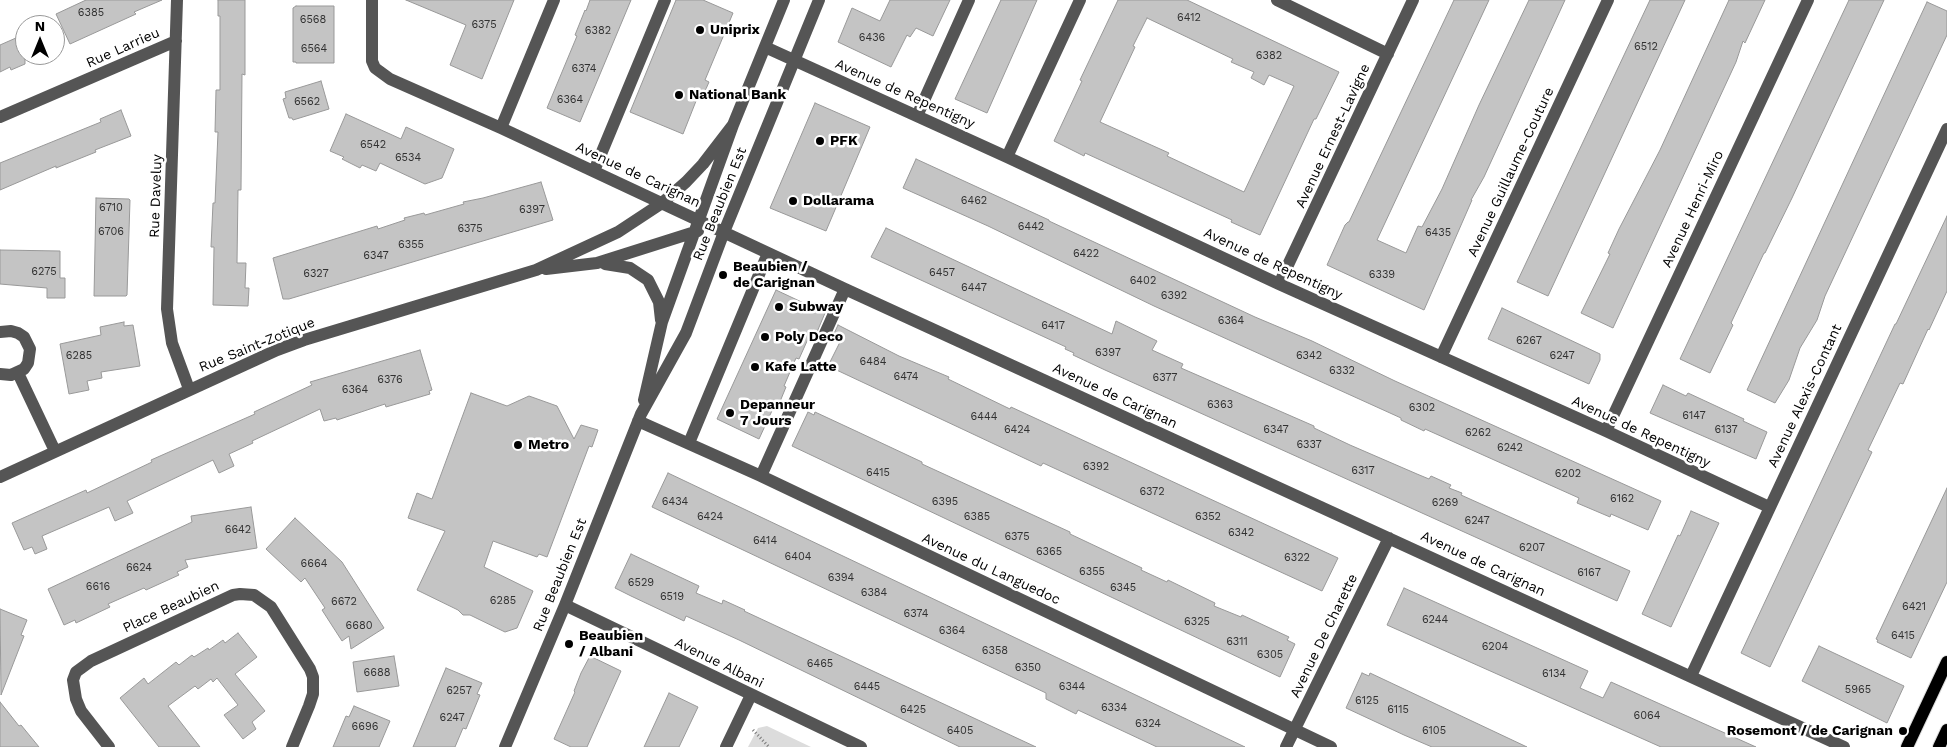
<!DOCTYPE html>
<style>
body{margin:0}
#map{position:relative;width:1947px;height:747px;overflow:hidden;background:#fff;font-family:"Work Sans",sans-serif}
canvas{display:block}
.north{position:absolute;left:15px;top:15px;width:50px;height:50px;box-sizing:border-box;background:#fff;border:1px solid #999;border-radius:50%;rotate:0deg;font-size:14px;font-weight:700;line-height:20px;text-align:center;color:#000}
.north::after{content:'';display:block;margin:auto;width:18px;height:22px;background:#000;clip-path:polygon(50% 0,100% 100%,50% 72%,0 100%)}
</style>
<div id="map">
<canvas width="1947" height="747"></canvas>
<div class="north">N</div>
</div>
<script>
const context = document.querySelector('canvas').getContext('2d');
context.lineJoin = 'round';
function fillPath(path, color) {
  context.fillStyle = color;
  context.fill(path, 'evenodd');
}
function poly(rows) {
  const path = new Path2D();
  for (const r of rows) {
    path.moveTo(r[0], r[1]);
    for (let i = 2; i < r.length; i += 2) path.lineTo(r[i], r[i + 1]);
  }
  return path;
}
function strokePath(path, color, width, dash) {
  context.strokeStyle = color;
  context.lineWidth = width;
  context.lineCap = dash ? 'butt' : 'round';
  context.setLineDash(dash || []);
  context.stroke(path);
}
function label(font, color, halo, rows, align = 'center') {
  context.font = font + ' "Work Sans",sans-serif';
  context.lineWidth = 5;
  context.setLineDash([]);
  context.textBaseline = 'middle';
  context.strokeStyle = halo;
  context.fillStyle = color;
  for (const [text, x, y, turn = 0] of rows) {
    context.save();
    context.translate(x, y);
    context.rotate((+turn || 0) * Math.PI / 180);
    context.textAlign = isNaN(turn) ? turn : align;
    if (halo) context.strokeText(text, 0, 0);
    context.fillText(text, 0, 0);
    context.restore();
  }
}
fillPath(poly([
 [767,726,811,747,748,747,758,728]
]), '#dcdcdc');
const building = poly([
 [86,0,162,0,134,12,136,14,70,44,56,14,86,0],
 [218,0,245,0,245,75,242,74,241,190,238,190,237,263,246,263,245,288,249,288,248,306,213,305,214,247,211,247,213,203,215,203,218,132,215,132,216,90,220,90,220,16,218,16,218,0],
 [406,0,514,0,482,79,450,65,466,25,406,0],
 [590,0,631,0,580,122,547,108,577,36,575,35,585,10,586,11,590,0],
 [676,0,703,0,733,13,705,80,709,82,702,98,698,96,683,134,630,112,676,0],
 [890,0,950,0,933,36,916,28,910,37,907,35,891,67,838,42,852,8,880,21,890,0],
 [1001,0,1037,0,987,113,955,99,1001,0],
 [1118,0,1187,0,1339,72,1316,119,1314,119,1260,235,1231,222,1232,220,1131,174,1085,153,1084,156,1054,141,1082,81,1080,80,1118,0],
 [1147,18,1233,59,1231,62,1254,72,1251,78,1264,85,1269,75,1294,86,1244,192,1167,156,1169,153,1100,122,1135,47,1133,46,1147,18],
 [1454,0,1489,0,1377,240,1406,253,1418,226,1422,227,1442,189,1479,105,1529,0,1565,0,1484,177,1471,200,1472,200,1424,310,1327,265,1345,225,1348,222,1349,222,1454,0],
 [1650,0,1685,0,1548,296,1517,282,1650,0],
 [1729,0,1765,0,1745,43,1743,41,1736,62,1613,328,1581,313,1610,254,1608,253,1619,229,1660,150,1729,0],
 [1849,0,1884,0,1792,198,1765,253,1764,253,1731,323,1733,325,1710,373,1680,359,1849,0],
 [1927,2,1947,11,1947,35,1825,296,1817,320,1800,348,1789,380,1775,403,1747,390,1927,2],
 [296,6,334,6,334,63,296,63,296,62,293,62,293,8,296,6],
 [25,34,25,64,11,70,10,67,0,72,0,45,25,34],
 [321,81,329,109,293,120,292,118,289,118,283,99,286,98,285,92,321,81],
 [815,103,870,127,826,231,770,208,815,103],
 [121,110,131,136,95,150,96,152,56,168,56,166,0,190,0,163,101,122,100,119,121,110],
 [346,114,401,139,406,127,454,149,442,178,425,184,380,163,376,171,362,165,360,168,342,159,344,157,330,151,346,114],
 [916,159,1049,220,1049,221,1255,317,1312,341,1395,381,1661,501,1648,530,1611,514,1610,517,1577,503,1579,498,1425,429,1424,431,1401,420,1401,418,1154,306,988,226,903,188,916,159],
 [541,182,553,220,289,299,283,299,273,258,377,226,378,229,405,220,404,218,424,213,425,215,464,204,463,202,483,198,541,182],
 [96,198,129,199,130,200,127,295,126,296,94,296,96,198],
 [1947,216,1947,291,1929,330,1928,329,1903,384,1900,383,1868,450,1872,452,1770,667,1741,653,1895,324,1896,324,1947,216],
 [886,228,1112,334,1116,321,1157,341,1152,350,1183,364,1181,368,1314,426,1314,428,1350,445,1417,474,1429,479,1431,476,1451,485,1449,488,1462,493,1461,495,1630,571,1617,601,1105,370,1073,355,1074,353,1065,349,1066,347,871,257,886,228],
 [0,250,60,251,60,278,65,278,65,298,47,298,47,288,0,284,0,250],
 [776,290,825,313,817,332,812,330,799,359,796,358,784,386,786,387,779,404,776,402,759,439,717,419,776,290],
 [1502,308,1600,354,1600,360,1589,384,1488,339,1502,308],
 [124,322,124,326,133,325,140,366,101,372,102,378,87,381,89,390,69,394,60,344,101,335,100,327,124,322],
 [838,325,899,356,949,377,948,379,1010,409,1011,407,1338,558,1322,591,1043,463,1041,466,828,366,840,342,832,338,838,325],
 [420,350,432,390,429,391,430,394,386,407,385,404,337,420,336,418,324,421,320,409,252,441,253,443,229,454,234,466,219,473,213,460,127,501,133,513,115,521,109,507,42,536,47,549,35,554,32,547,24,550,12,523,86,490,87,493,152,462,151,460,255,414,254,412,312,385,310,382,420,350],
 [1663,385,1686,396,1688,393,1744,419,1743,421,1767,432,1756,459,1650,413,1663,385],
 [471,393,507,406,529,396,557,406,574,439,581,425,598,430,592,447,589,446,547,557,539,554,537,557,493,541,484,567,533,591,517,628,505,632,470,615,463,615,458,610,417,590,445,531,408,518,417,493,432,499,471,393],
 [808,412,814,415,815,412,858,432,922,462,922,464,1070,532,1070,534,1142,568,1141,570,1167,582,1168,580,1215,603,1214,606,1241,617,1242,615,1289,637,1287,640,1295,644,1280,677,792,446,808,412],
 [668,473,1100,678,1245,747,1157,747,1078,710,1076,714,1046,699,1046,693,652,507,668,473],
 [1947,488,1947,582,1911,658,1877,642,1878,640,1876,639,1947,488],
 [251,507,257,548,185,560,188,567,177,572,179,575,146,590,144,588,108,604,110,607,76,623,75,620,64,625,48,589,192,522,191,516,251,507],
 [1691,511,1719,523,1671,627,1642,614,1678,535,1680,536,1691,511],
 [295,518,342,562,384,628,351,649,349,636,342,641,322,610,325,608,305,578,301,582,266,549,295,518],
 [631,554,699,586,696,593,722,604,723,600,745,610,744,611,1036,747,960,747,739,640,686,616,684,621,631,596,615,588,631,554],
 [1404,588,1588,671,1580,688,1603,698,1611,682,1756,747,1661,747,1387,625,1404,588],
 [0,609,27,620,21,635,24,636,1,695,0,609],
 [238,633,257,657,235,674,265,711,252,722,256,729,243,739,224,715,238,705,217,678,213,682,211,679,198,689,195,686,168,706,200,747,159,747,120,698,144,678,148,684,176,662,179,665,192,655,194,657,208,648,209,650,223,640,225,643,238,633],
 [1819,646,1904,686,1887,723,1802,681,1819,646],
 [394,656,399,686,357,692,353,662,394,656],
 [590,656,621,671,587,747,571,747,554,739,575,692,574,691,581,673,590,656],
 [446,668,482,683,477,694,480,695,466,729,463,728,455,747,413,747,446,668],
 [1362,673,1369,676,1370,673,1527,747,1432,747,1404,735,1346,708,1362,673],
 [669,693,698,707,679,747,644,747,669,693],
 [0,702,19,726,21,725,39,747,0,747,0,702],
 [354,706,390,721,379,747,333,747,346,716,349,717,354,706]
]);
fillPath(building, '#c4c4c4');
strokePath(building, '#999', 1);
const major = poly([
 [1907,747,1947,662],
 [1939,747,1947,730]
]);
strokePath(major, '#dbdbdb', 14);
strokePath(poly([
 [753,730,769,747]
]), '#777', 3, [1, 2.5]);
strokePath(poly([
 [177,0,167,309,172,343,189,389],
 [372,0,372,61,375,68,390,79,501,128,845,289,1844,747],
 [1277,0,1388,54],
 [765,47,1007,157,1279,284,1606,431,1769,507],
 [917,116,969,0],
 [0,117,176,41],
 [501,128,554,0],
 [1007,157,1080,0],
 [594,171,665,0],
 [605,264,630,268,648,280,659,302,661,320],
 [546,269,597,263,698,231],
 [1279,284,1413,0],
 [0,332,11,331,18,333,24,337,30,349,28,363,24,369,11,375,0,374],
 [1441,357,1608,0],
 [18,373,55,451],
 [644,400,662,322,733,125,784,0],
 [638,421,761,476,1331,747],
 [1606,431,1808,0],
 [689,443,768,253],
 [761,476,845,289],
 [0,477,277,350,304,340,536,270,618,232,662,203,686,182,703,164,733,125],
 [565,605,861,747],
 [1691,676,1947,129],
 [109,747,81,711,76,699,73,680,76,672,91,661,233,595,240,594,254,595,271,607,310,669,313,677,313,694,309,706,292,747],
 [505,747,565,605,641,414,686,333,724,232,819,0],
 [726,747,751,695],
 [1286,747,1389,538]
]), '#555', 12);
strokePath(major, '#000', 12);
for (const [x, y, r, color] of [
 [700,30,5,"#000"],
 [679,95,5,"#000"],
 [820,141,5,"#000"],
 [793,201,5,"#000"],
 [723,275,5,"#000"],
 [779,307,5,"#000"],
 [765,337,5,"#000"],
 [755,367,5,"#000"],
 [730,413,5,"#000"],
 [518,445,5,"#000"],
 [569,644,5,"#000"],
 [1903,731,5,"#000"]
]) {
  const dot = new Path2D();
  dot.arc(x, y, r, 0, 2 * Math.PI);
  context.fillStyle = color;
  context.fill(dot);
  strokePath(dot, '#fff', 2);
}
label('11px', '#313131', null, [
 ["6385",91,13],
 ["6412",1189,18],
 ["6568",313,20],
 ["6375",484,25],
 ["6382",598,31],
 ["6436",872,38],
 ["6512",1646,47],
 ["6564",314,49],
 ["6382",1269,56],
 ["6374",584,69],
 ["6364",570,100],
 ["6562",307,102],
 ["6542",373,145],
 ["6534",408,158],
 ["6462",974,201],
 ["6710",111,208],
 ["6397",532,210],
 ["6442",1031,227],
 ["6375",470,229],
 ["6706",111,232],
 ["6435",1438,233],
 ["6355",411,245],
 ["6422",1086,254],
 ["6347",376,256],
 ["6275",44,272],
 ["6457",942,273],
 ["6327",316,274],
 ["6339",1382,275],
 ["6402",1143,281],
 ["6447",974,288],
 ["6392",1174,296],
 ["6364",1231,321],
 ["6417",1053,326],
 ["6267",1529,341],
 ["6397",1108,353],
 ["6285",79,356],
 ["6342",1309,356],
 ["6247",1562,356],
 ["6484",873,362],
 ["6332",1342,371],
 ["6474",906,377],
 ["6377",1165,378],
 ["6376",390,380],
 ["6364",355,390],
 ["6363",1220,405],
 ["6302",1422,408],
 ["6147",1694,416],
 ["6444",984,417],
 ["6424",1017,430],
 ["6347",1276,430],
 ["6137",1726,430],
 ["6262",1478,433],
 ["6337",1309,445],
 ["6242",1510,448],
 ["6392",1096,467],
 ["6317",1363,471],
 ["6415",878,473],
 ["6202",1568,474],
 ["6372",1152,492],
 ["6162",1622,499],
 ["6434",675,502],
 ["6395",945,502],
 ["6269",1445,503],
 ["6424",710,517],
 ["6385",977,517],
 ["6352",1208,517],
 ["6247",1477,521],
 ["6642",238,530],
 ["6342",1241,533],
 ["6375",1017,537],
 ["6414",765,541],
 ["6207",1532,548],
 ["6365",1049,552],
 ["6404",798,557],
 ["6322",1297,558],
 ["6664",314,564],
 ["6624",139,568],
 ["6355",1092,572],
 ["6167",1589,573],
 ["6394",841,578],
 ["6529",641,583],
 ["6616",98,587],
 ["6345",1123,588],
 ["6384",874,593],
 ["6519",672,597],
 ["6285",503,601],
 ["6672",344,602],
 ["6421",1914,607],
 ["6374",916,614],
 ["6244",1435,620],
 ["6325",1197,622],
 ["6680",359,626],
 ["6364",952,631],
 ["6415",1903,636],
 ["6311",1237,642],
 ["6204",1495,647],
 ["6358",995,651],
 ["6305",1270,655],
 ["6465",820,664],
 ["6350",1028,668],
 ["6688",377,673],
 ["6134",1554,674],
 ["6445",867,687],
 ["6344",1072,687],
 ["5965",1858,690],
 ["6257",459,691],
 ["6125",1367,701],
 ["6334",1114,708],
 ["6425",913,710],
 ["6115",1398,710],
 ["6064",1647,716],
 ["6247",452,718],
 ["6324",1148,724],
 ["6696",365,727],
 ["6405",960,731],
 ["6105",1434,731]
]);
label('bold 14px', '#000', '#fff', [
 ["Uniprix",710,30],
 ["National Bank",689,95],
 ["PFK",830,141],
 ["Dollarama",803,201],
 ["Beaubien /",733,267],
 ["de Carignan",733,283],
 ["Subway",789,307],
 ["Poly Deco",775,337],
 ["Kafe Latte",765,367],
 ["Depanneur",740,405],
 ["7 Jours",740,421],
 ["Metro",528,445],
 ["Beaubien",579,636],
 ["/ Albani",579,652],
 ["Rosemont / de Carignan",1893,731,"right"]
], 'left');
label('14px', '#000', '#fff', [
 ["Rue Larrieu",123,48,-24],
 ["Avenue de Repentigny",905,94,24],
 ["Avenue Ernest-Lavigne",1333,136,-65],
 ["Avenue Guillaume-Couture",1511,172,-65],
 ["Avenue de Carignan",638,175,25],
 ["Rue Daveluy",156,196,-88],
 ["Rue Beaubien Est",720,204,-68],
 ["Avenue Henri-Miro",1693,209,-65],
 ["Avenue de Repentigny",1273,264,25],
 ["Rue Saint-Zotique",257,345,-22],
 ["Avenue de Carignan",1115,396,25],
 ["Avenue Alexis-Contant",1805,396,-65],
 ["Avenue de Repentigny",1641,432,25],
 ["Avenue de Carignan",1483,564,25],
 ["Avenue du Languedoc",991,569,25],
 ["Rue Beaubien Est",560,575,-68],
 ["Place Beaubien",171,607,-25],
 ["Avenue De Charette",1324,636,-64],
 ["Avenue Albani",719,663,26]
]);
</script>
